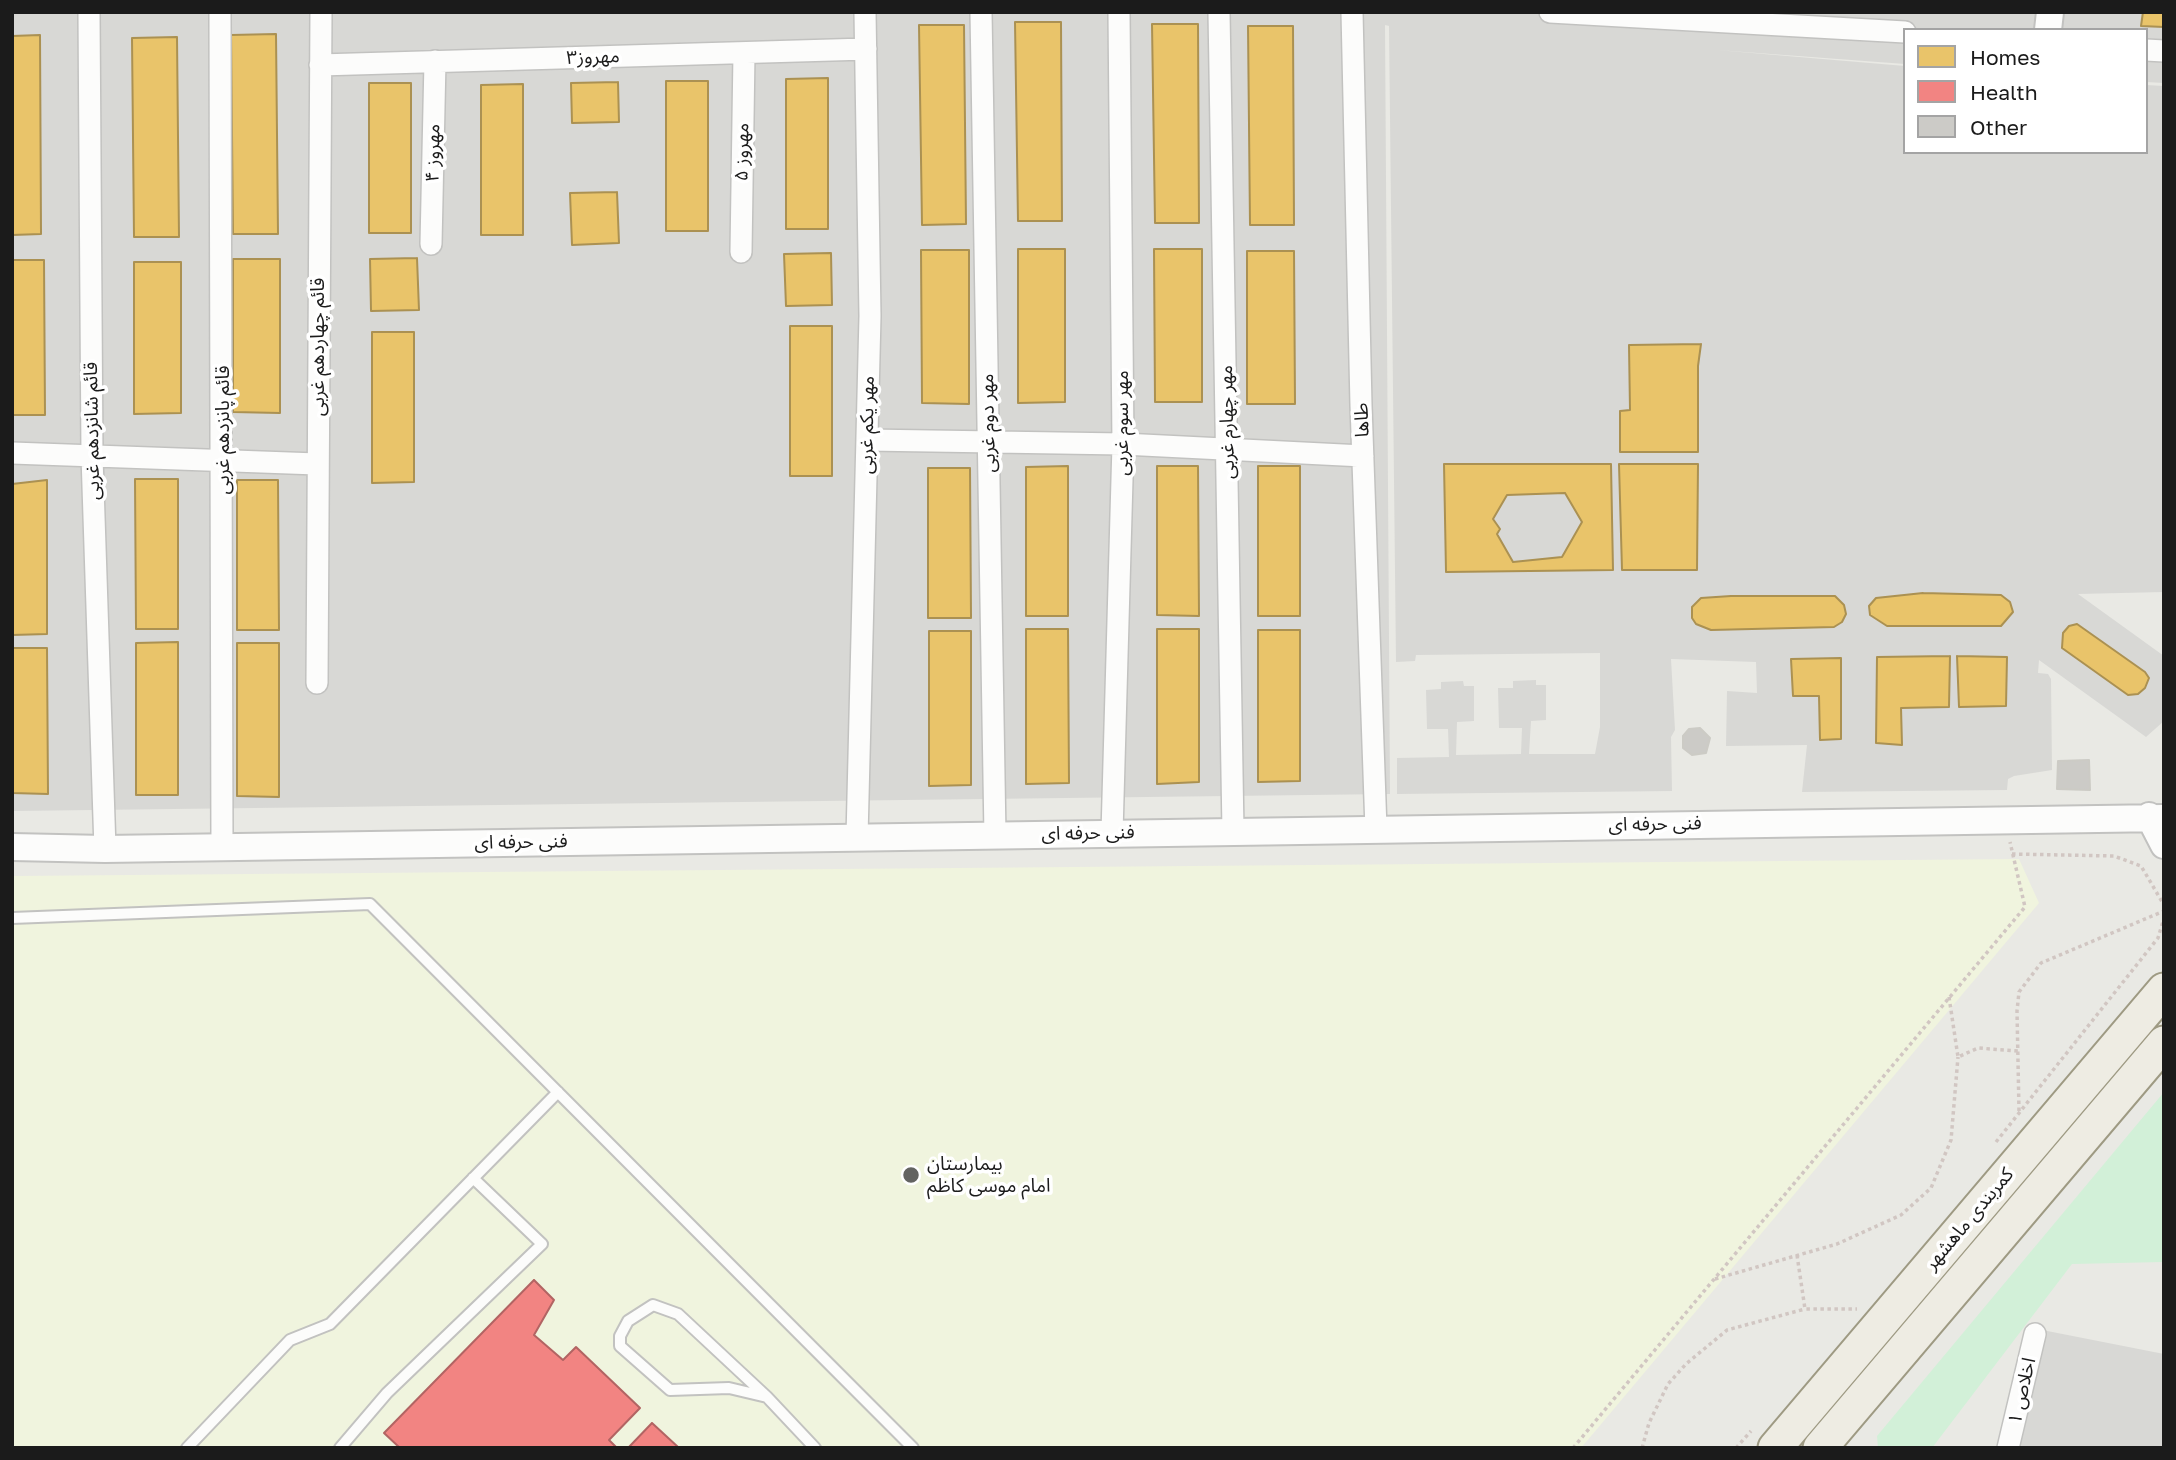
<!DOCTYPE html>
<meta charset="utf-8">
<style>
body{margin:0}
#map{position:relative;width:2176px;height:1460px;overflow:hidden;background:#e9e9e4;font-family:"Golos Text",sans-serif}
canvas{display:block}
.frame{position:absolute;inset:0;border:14px solid #1b1b1b;pointer-events:none}
.legend{position:absolute;left:1903px;top:28px;width:245px;height:126px;box-sizing:border-box;background:#fff;border:2px solid #a4a4a4;margin:0;padding:9px 12px;list-style:none;font-size:21px;color:#1b1b1b}
.legend li{display:flex;align-items:center;gap:14px;height:35px}
.legend b{width:35px;border:2px solid #a4a4a4}
</style>
<div id="map">
<canvas width="2176" height="1460"></canvas>
<div class="frame"></div>
<ul class="legend">
<li><b style="height:19px;background:#e9c46a"></b>Homes</li>
<li><b style="height:19px;background:#f28482"></b>Health</li>
<li><b style="height:19px;background:#cccbc7"></b>Other</li>
</ul>
</div>
<script>
const context = document.querySelector('canvas').getContext('2d');
context.lineJoin = 'round';
function fillPath(path, color) {
  context.fillStyle = color;
  context.fill(path, 'evenodd');
}
function poly(rows) {
  const path = new Path2D();
  for (const r of rows) {
    path.moveTo(r[0], r[1]);
    for (let i = 2; i < r.length; i += 2) path.lineTo(r[i], r[i + 1]);
  }
  return path;
}
function strokePath(path, color, width, dash) {
  context.strokeStyle = color;
  context.lineWidth = width;
  context.lineCap = dash ? 'butt' : 'round';
  context.setLineDash(dash || []);
  context.stroke(path);
}
function label(font, color, halo, rows, align = 'center') {
  context.font = font + ' "Golos Text","Noto Sans Arabic",sans-serif';
  context.lineWidth = 7;
  context.setLineDash([]);
  context.textBaseline = 'middle';
  context.strokeStyle = halo;
  context.fillStyle = color;
  for (const [text, x, y, turn = 0] of rows) {
    context.save();
    context.translate(x, y);
    context.rotate((+turn || 0) * Math.PI / 180);
    context.textAlign = isNaN(turn) ? turn : align;
    if (halo) context.strokeText(text, 0, 0);
    context.fillText(text, 0, 0);
    context.restore();
  }
}
fillPath(poly([
 [12,12,2164,12,2164,83,2146,82,2146,30,1905,30,1905,64,1717,50,1905,66,1905,152,2146,152,2146,85,2164,86,2164,592,2078,594,2164,656,2164,721,2146,737,2039,660,2038,673,2048,674,2051,679,2052,770,2014,776,2008,779,2007,790,1802,792,1807,745,1726,746,1727,691,1757,693,1756,662,1671,659,1675,730,1671,737,1672,791,1397,794,1397,758,1449,757,1448,729,1427,729,1426,690,1441,689,1441,682,1463,681,1464,686,1474,686,1474,721,1457,722,1456,755,1521,754,1522,728,1499,728,1498,688,1513,688,1513,681,1536,680,1536,685,1546,685,1546,720,1531,721,1529,754,1595,754,1600,727,1600,653,1416,655,1415,661,1396,662,1389,26,1385,25,1390,794,12,811],
 [2027,1327,2164,1354,2164,1448,2008,1448]
]), '#d8d8d5');
fillPath(poly([
 [2019,859,2039,903,1581,1448,12,1448,12,876]
]), '#f0f4de');
fillPath(poly([
 [2164,1092,2164,1262,2072,1264,1932,1448,1878,1448,1877,1436]
]), '#d2f0d8');
const homes = poly([
 [2143,12,2164,12,2164,27,2141,26,2143,12],
 [1015,22,1061,22,1062,221,1018,221,1015,22],
 [1152,24,1198,24,1199,223,1155,223,1152,24],
 [919,25,964,25,966,224,922,225,919,25],
 [1248,26,1293,26,1294,225,1250,225,1248,26],
 [276,34,278,234,233,234,231,35,276,34],
 [40,35,41,234,12,235,12,36,40,35],
 [177,37,179,237,134,237,132,38,177,37],
 [828,78,828,229,786,229,786,79,828,78],
 [666,81,708,81,708,231,666,231,666,81],
 [618,82,619,122,572,123,571,83,618,82],
 [369,83,411,83,411,233,369,233,369,83],
 [523,84,523,235,481,235,481,85,523,84],
 [617,192,619,243,572,245,570,193,617,192],
 [1018,249,1065,249,1065,402,1018,403,1018,249],
 [1154,249,1202,249,1202,402,1155,402,1154,249],
 [921,250,969,250,969,404,922,403,921,250],
 [1247,251,1294,251,1295,404,1247,404,1247,251],
 [831,253,832,305,786,306,784,254,831,253],
 [417,258,419,310,371,311,370,259,417,258],
 [233,259,280,259,280,413,233,412,233,259],
 [12,260,44,260,45,415,12,415,12,260],
 [134,262,181,262,181,413,134,414,134,262],
 [790,326,832,326,832,476,790,476,790,326],
 [372,332,414,332,414,482,372,483,372,332],
 [1701,344,1698,366,1698,452,1620,452,1620,411,1630,410,1629,345,1701,344],
 [1444,464,1611,464,1613,570,1446,572,1444,464],
 [1619,464,1698,464,1697,570,1622,570,1619,464],
 [1068,466,1068,616,1026,616,1026,467,1068,466],
 [1157,466,1198,466,1199,616,1157,615,1157,466],
 [1258,466,1300,466,1300,616,1258,616,1258,466],
 [928,468,970,468,971,618,928,618,928,468],
 [135,479,178,479,178,629,136,629,135,479],
 [47,480,47,634,12,635,12,484,47,480],
 [237,480,278,480,279,630,237,630,237,480],
 [1565,493,1582,522,1562,557,1513,562,1497,534,1500,529,1493,519,1507,495,1565,493],
 [1923,593,2001,595,2010,602,2013,612,2001,626,1887,626,1870,615,1869,606,1876,598,1923,593],
 [1731,596,1835,596,1844,605,1846,614,1842,622,1834,627,1711,630,1696,624,1692,618,1692,607,1701,598,1731,596],
 [2077,624,2145,672,2149,678,2145,688,2138,694,2128,695,2062,648,2063,633,2069,626,2077,624],
 [1026,629,1068,629,1069,783,1026,784,1026,629],
 [1157,629,1199,629,1199,782,1157,784,1157,629],
 [1258,630,1300,630,1300,781,1258,782,1258,630],
 [929,631,971,631,971,785,929,786,929,631],
 [178,642,178,795,136,795,136,643,178,642],
 [237,643,279,643,279,797,237,796,237,643],
 [12,648,47,648,48,794,12,793,12,648],
 [1950,656,1949,707,1901,708,1902,745,1876,743,1877,657,1950,656],
 [1957,656,2007,657,2006,706,1959,707,1957,656],
 [1841,658,1841,739,1820,740,1819,696,1793,696,1791,659,1841,658]
]);
fillPath(homes, '#e9c46a');
strokePath(homes, '#ab9152', 2);
const health = poly([
 [534,1280,554,1300,534,1335,563,1360,576,1347,640,1408,609,1440,617,1448,400,1448,384,1433,534,1280],
 [652,1423,678,1447,678,1448,628,1448,652,1423]
]);
fillPath(health, '#f28482');
strokePath(health, '#b26463', 2);
const building = poly([
 [1700,728,1710,738,1706,753,1692,755,1683,748,1683,736,1689,729,1700,728],
 [2089,760,2090,790,2057,789,2058,761,2089,760]
]);
fillPath(building, '#cccbc7');
strokePath(building, '#cccbc5', 2);
const service = poly([
 [12,918,370,904,913,1448],
 [767,1397,729,1388,670,1390,620,1346,620,1336,628,1321,653,1305,678,1314,767,1397,815,1448],
 [187,1448,290,1340,330,1324,558,1092],
 [340,1448,387,1393,542,1244,473,1178]
]);
const minor = poly([
 [89,12,92,456,105,849],
 [220,12,222,847],
 [981,12,995,835],
 [1219,12,1233,831],
 [1352,12,1361,405,1376,829],
 [1550,12,1905,32],
 [2146,50,2164,51],
 [320,65,866,49],
 [431,244,435,61],
 [741,252,744,53],
 [867,440,1123,444,1363,456],
 [12,453,317,464],
 [317,683,321,12],
 [1112,833,1123,444,1119,12],
 [857,837,870,316,865,12],
 [2008,1448,2035,1334]
]);
const tertiary = poly([
 [2048,30,2050,12],
 [2149,816,2164,845],
 [12,847,105,849,2164,818]
]);
const primary = poly([
 [1775,1448,2164,990],
 [1820,1448,2164,1043]
]);
strokePath(service, '#c2c2c0', 14);
strokePath(minor, '#c2c2c0', 24);
strokePath(tertiary, '#c2c2c0', 30);
strokePath(primary, '#9e9a83', 37);
strokePath(poly([
 [2012,854,2114,856,2141,866,2164,905],
 [1949,997,1958,1057,1978,1048,2018,1051],
 [2019,1111,2017,1011,2019,992,2041,963,2164,911],
 [1996,1142,2158,938,2164,918],
 [1797,1255,1805,1309,1857,1309],
 [1715,1279,1837,1244,1901,1215,1931,1188,1951,1140,1958,1057],
 [1573,1448,2025,907,2010,842],
 [1642,1448,1649,1423,1668,1384,1686,1364,1727,1330,1805,1309],
 [1736,1448,1751,1431]
]), '#d1c6c2', 3.5, [3.5, 3.5]);
strokePath(service, '#fcfcfb', 10);
strokePath(minor, '#fcfcfb', 21);
strokePath(tertiary, '#fcfcfb', 26);
strokePath(primary, '#eeece3', 33);
for (const [x, y, r, color] of [
 [911,1175,9,"#636361"]
]) {
  const dot = new Path2D();
  dot.arc(x, y, r, 0, 2 * Math.PI);
  context.fillStyle = color;
  context.fill(dot);
  strokePath(dot, '#fff', 2.5);
}
label('19px', '#1b1b1b', '#fff', [
 ["مهروز۳",593,57,-2],
 ["مهروز ۵",742,152,-89],
 ["مهروز ۴",433,153,-89],
 ["قائم چهاردهم غربی",318,347,-90],
 ["طاها",1362,420,-92],
 ["مهر چهارم غربی",1227,422,-91],
 ["مهر دوم غربی",988,423,-91],
 ["مهر سوم غربی",1122,423,-90],
 ["مهر یکم غربی",867,425,-89],
 ["قائم پانزدهم غربی",223,430,-90],
 ["قائم شانزدهم غربی",92,431,-91],
 ["فنی حرفه ای",1655,824,-1],
 ["فنی حرفه ای",1088,833,-1],
 ["فنی حرفه ای",521,842,-1],
 ["کمربندی ماهشهر",1969,1219,-50],
 ["اخلاص ۱",2022,1391,-77]
]);
label('19px', '#1b1b1b', '#fff', [
 ["بیمارستان",927,1164],
 ["امام موسی کاظم",927,1186]
], 'left');
</script>
